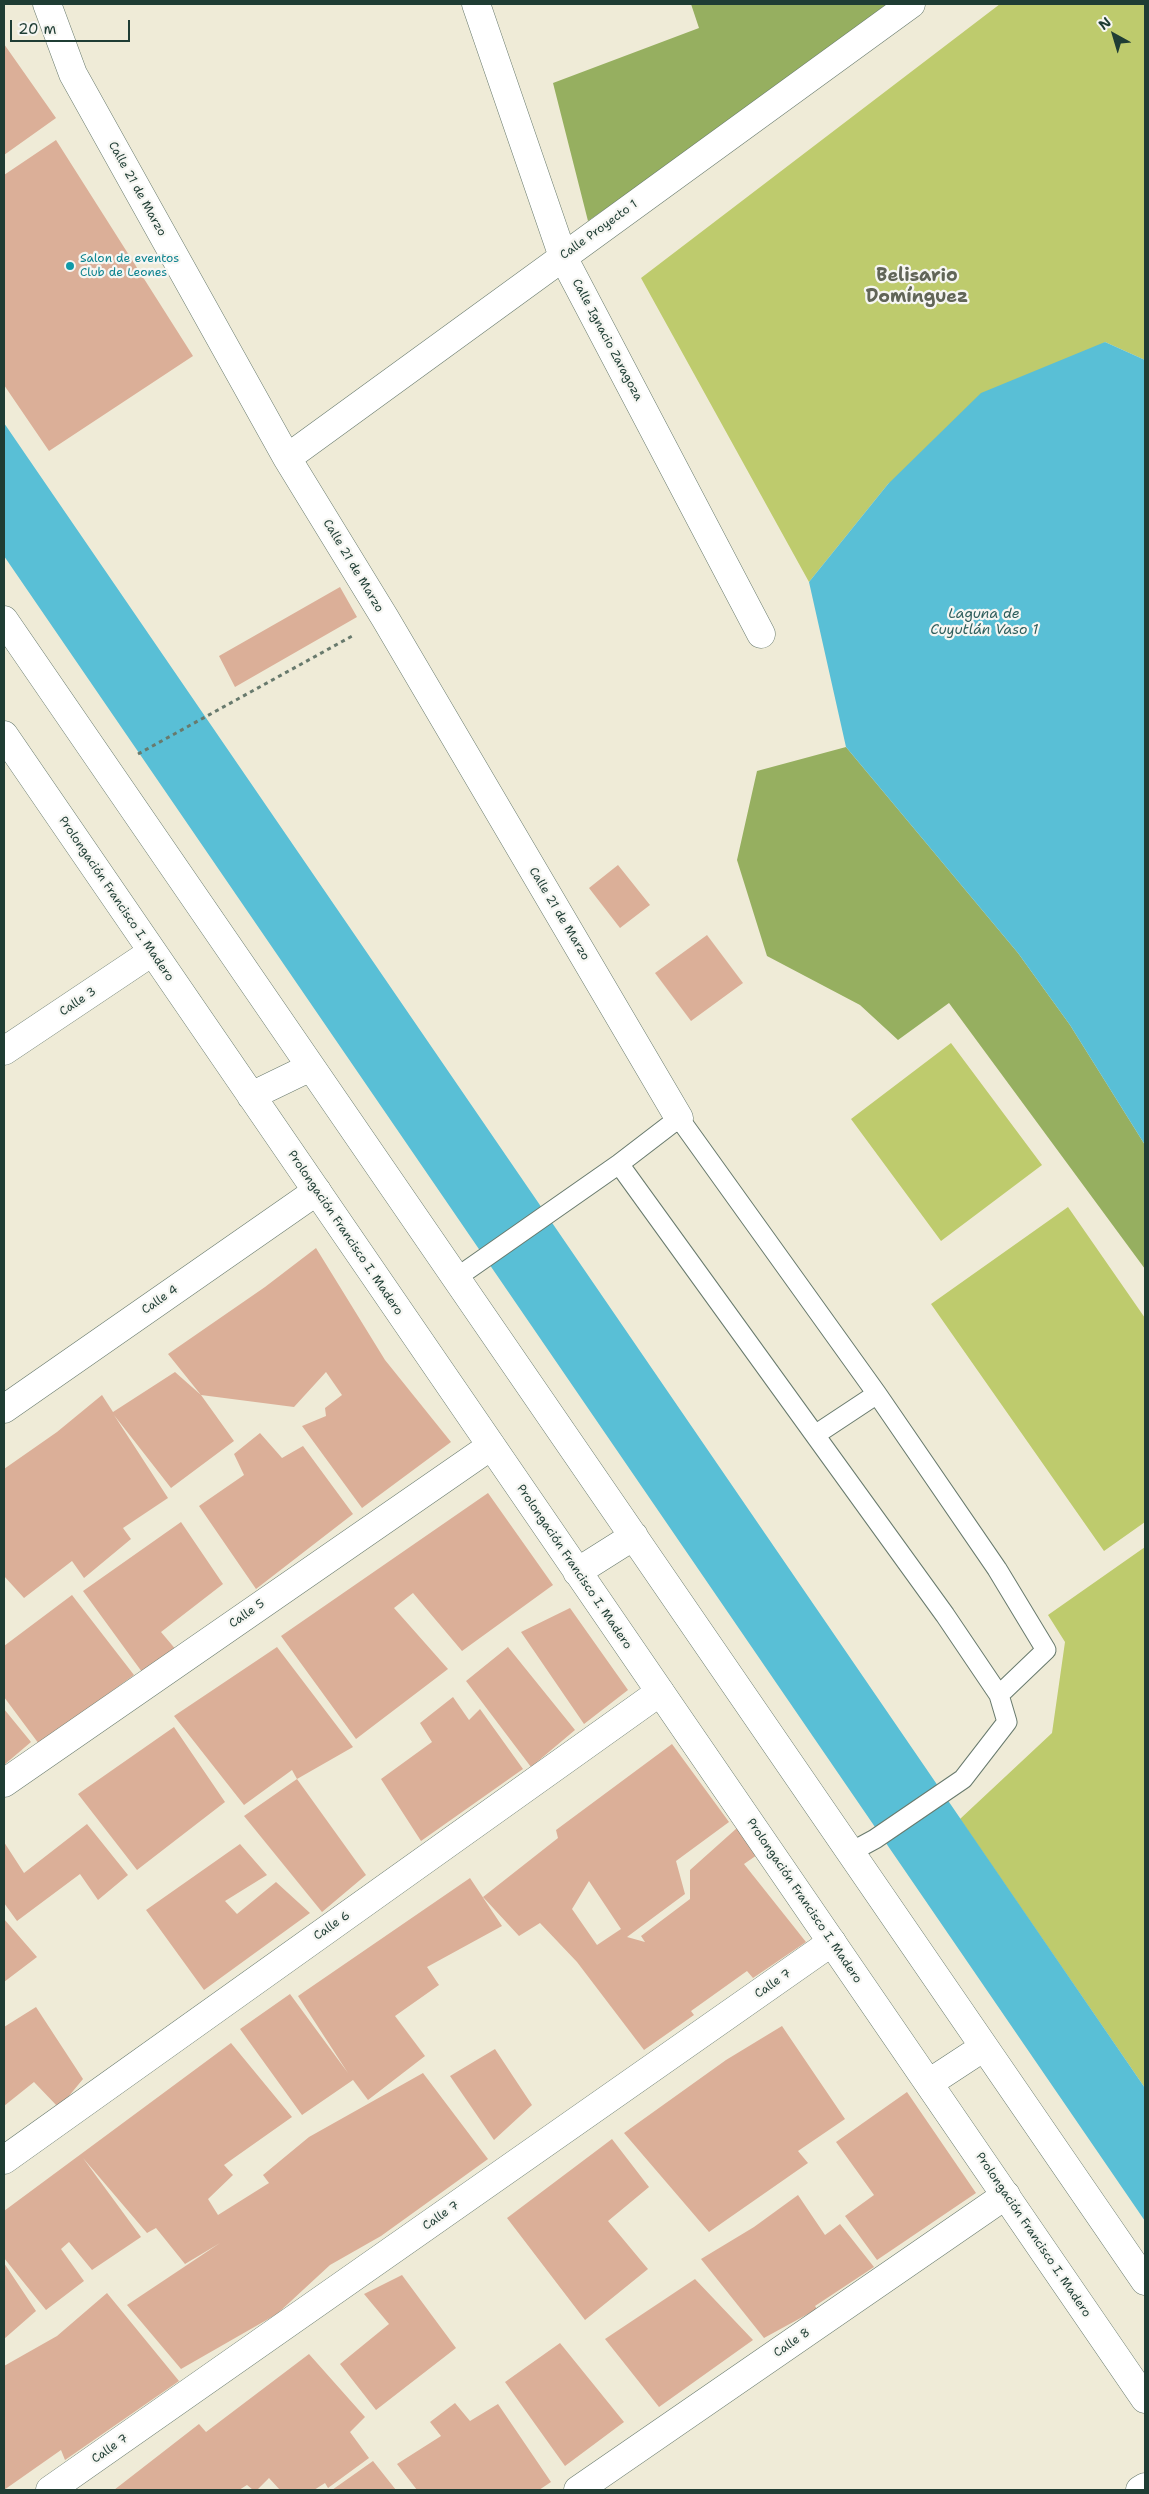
<!DOCTYPE html>
<meta charset="utf-8">
<style>
body{margin:0}
#map{position:relative;width:1149px;height:2494px;overflow:hidden;background:#efebd7;font-family:"Shantell Sans",sans-serif}
canvas{display:block}
.frame{position:absolute;inset:0;border:5px solid #1f3d34;pointer-events:none}
.north{position:absolute;left:1089px;top:10px;width:50px;height:50px;-webkit-text-stroke:4px #f6f6f2;paint-order:stroke;rotate:321deg;font-size:14px;font-weight:700;line-height:20px;text-align:center;color:#1f3d34}
.north::after{content:'';display:block;margin:auto;width:18px;height:22px;background:#1f3d34;clip-path:polygon(50% 0,100% 100%,50% 72%,0 100%)}
.scale{position:absolute;left:10px;top:20px;width:120px;height:22px;box-sizing:border-box;border:2px solid #1f3d34;border-top:0;padding-left:6px;font-size:15px;line-height:18px;white-space:nowrap;color:#1f3d34;-webkit-text-stroke:4px #f6f6f2;paint-order:stroke}
</style>
<div id="map">
<canvas width="1149" height="2494"></canvas>
<div class="frame"></div>
<div class="north">N</div>
<div class="scale">20 m</div>
</div>
<script>
const context = document.querySelector('canvas').getContext('2d');
context.lineJoin = 'round';
function fillPath(path, color) {
  context.fillStyle = color;
  context.fill(path, 'evenodd');
}
function poly(rows) {
  const path = new Path2D();
  for (const r of rows) {
    path.moveTo(r[0], r[1]);
    for (let i = 2; i < r.length; i += 2) path.lineTo(r[i], r[i + 1]);
  }
  return path;
}
function strokePath(path, color, width, dash) {
  context.strokeStyle = color;
  context.lineWidth = width;
  context.lineCap = dash ? 'butt' : 'round';
  context.setLineDash(dash || []);
  context.stroke(path);
}
function label(font, color, halo, rows, align = 'center') {
  context.font = font + ' "Shantell Sans",sans-serif';
  context.lineWidth = 4.5;
  context.setLineDash([]);
  context.textBaseline = 'middle';
  context.strokeStyle = halo;
  context.fillStyle = color;
  for (const [text, x, y, turn = 0] of rows) {
    context.save();
    context.translate(x, y);
    context.rotate((+turn || 0) * Math.PI / 180);
    context.textAlign = isNaN(turn) ? turn : align;
    if (halo) context.strokeText(text, 0, 0);
    context.fillText(text, 0, 0);
    context.restore();
  }
}
fillPath(poly([
 [1000,4,1145,4,1145,360,1105,342,888,484,809,582,641,278],
 [951,1043,1042,1165,941,1241,851,1119],
 [1068,1207,1145,1318,1145,1522,1104,1551,931,1304],
 [1145,1547,1145,2088,960,1819,1052,1733,1065,1642,1048,1615]
]), '#becb6d');
fillPath(poly([
 [691,4,902,4,588,221,553,83,699,28],
 [846,747,1018,953,1070,1025,1145,1145,1145,1269,949,1003,898,1040,860,1005,767,956,737,860,757,771]
]), '#96af60');
fillPath(poly([
 [1105,342,1145,360,1145,1145,1070,1025,1018,953,846,747,809,582,888,484,981,393],
 [4,423,1145,2088,1145,2221,4,556]
]), '#59bfd6');
fillPath(poly([
 [4,44,56,118,4,155],
 [56,140,193,356,49,451,4,385,4,175],
 [340,587,357,617,235,687,219,656],
 [618,865,650,905,620,928,589,888],
 [707,935,743,983,691,1021,655,973],
 [316,1248,385,1360,451,1442,362,1508,302,1426,326,1416,325,1408,342,1395,326,1372,294,1407,201,1395,168,1354,265,1287],
 [175,1372,201,1395,234,1441,171,1488,114,1415,168,1498,123,1528,131,1539,84,1578,72,1561,24,1598,4,1576,4,1469,57,1432,102,1395,113,1412],
 [260,1433,282,1458,303,1446,353,1514,256,1589,199,1506,244,1475,234,1454],
 [488,1493,553,1585,462,1651,413,1593,394,1608,448,1669,356,1739,281,1636],
 [181,1522,223,1584,161,1632,177,1651,142,1672,83,1591],
 [72,1595,134,1675,39,1744,4,1697,4,1646],
 [570,1608,628,1690,584,1724,521,1632],
 [277,1647,353,1747,297,1779,292,1770,244,1805,174,1716],
 [508,1647,575,1730,531,1767,466,1681],
 [453,1697,469,1720,480,1709,523,1769,421,1841,381,1779,432,1742,420,1723],
 [4,1709,31,1742,4,1765],
 [174,1727,225,1802,137,1870,78,1794],
 [672,1744,729,1822,676,1861,685,1894,627,1937,645,1942,641,1936,690,1899,690,1870,737,1828,757,1855,744,1864,806,1942,753,1978,747,1971,691,2011,694,2015,644,2050,577,1962,540,1923,519,1936,483,1897,558,1838,556,1830],
 [589,1881,621,1929,597,1945,572,1909],
 [297,1779,366,1875,322,1912,244,1816],
 [87,1824,128,1875,98,1900,80,1874,17,1921,4,1903,4,1842,24,1873],
 [240,1844,267,1875,225,1901,237,1914,276,1882,310,1913,204,1990,146,1910],
 [470,1878,502,1926,427,1967,439,1985,395,2016,425,2056,368,2100,353,2080,302,2115,240,2029,290,1994,348,2073,298,1996],
 [4,1919,37,1957,4,1982],
 [36,2007,83,2079,59,2108,34,2082,4,2106,4,2027],
 [782,2026,845,2119,798,2151,808,2163,709,2232,624,2133,726,2060],
 [231,2043,292,2117,224,2165,233,2175,208,2199,218,2215,269,2183,263,2175,309,2137,423,2073,488,2159,381,2236,330,2265,277,2314,181,2369,127,2305,220,2243,185,2264,156,2228,147,2233,83,2158,141,2237,92,2270,69,2242,61,2249,84,2281,46,2310,4,2258,4,2211],
 [495,2049,532,2105,494,2140,450,2076],
 [907,2092,976,2193,877,2260,845,2216,874,2195,836,2142],
 [612,2139,649,2187,608,2221,648,2269,585,2320,507,2218],
 [798,2195,825,2235,840,2224,874,2267,815,2306,817,2309,764,2338,701,2259,754,2227],
 [4,2263,36,2311,4,2339],
 [402,2275,456,2348,376,2410,340,2364,389,2324,364,2294],
 [695,2279,753,2340,659,2407,605,2339],
 [107,2293,179,2381,65,2460,61,2450,4,2490,4,2366,57,2336],
 [560,2343,624,2422,565,2466,505,2382],
 [309,2354,365,2417,350,2432,369,2458,328,2488,325,2483,314,2490,280,2490,269,2478,257,2490,253,2490,247,2485,239,2490,114,2490,199,2424,206,2432],
 [455,2403,470,2421,498,2404,551,2482,539,2490,417,2490,397,2464,441,2436,430,2422],
 [373,2461,396,2490,332,2490]
]), '#dbaf98');
const lane = poly([
 [619,1164,945,1615,999,1695,1007,1722,963,1779,875,1839,851,1852],
 [456,1278,619,1164,679,1118,877,1394,997,1569,1046,1650,999,1695],
 [815,1435,877,1394]
]);
const street = poly([
 [47,4,73,74,287,458,385,618,679,1118],
 [476,4,563,257,761,634],
 [287,458,911,4],
 [4,1051,152,952],
 [4,1409,317,1191],
 [4,1783,491,1446],
 [4,2160,660,1692],
 [50,2490,832,1942],
 [578,2490,1006,2195]
]);
const secondary = poly([
 [4,620,1145,2281],
 [4,735,1145,2399],
 [251,1096,311,1067],
 [577,1572,634,1536],
 [929,2083,984,2047],
 [1140,2490,1145,2487]
]);
strokePath(lane, '#687a6d', 21);
strokePath(street, '#687a6d', 29);
strokePath(secondary, '#687a6d', 29);
strokePath(poly([
 [138,754,354,635]
]), '#687a6d', 3, [4, 4]);
strokePath(lane, '#fff', 19);
strokePath(street, '#fff', 28);
strokePath(secondary, '#fff', 28);
for (const [x, y, r, color] of [
 [70,266,5,"#0f9aa8"]
]) {
  const dot = new Path2D();
  dot.arc(x, y, r, 0, 2 * Math.PI);
  context.fillStyle = color;
  context.fill(dot);
  strokePath(dot, '#f6f6f2', 2);
}
label('12px', '#1f3d34', '#f6f6f2', [
 ["Calle 21 de Marzo",137,189,61],
 ["Calle Proyecto 1",599,230,-36],
 ["Calle Ignacio Zaragoza",607,340,62],
 ["Calle 21 de Marzo",353,566,59],
 ["Prolongación Francisco I. Madero",116,899,56],
 ["Calle 21 de Marzo",559,914,59],
 ["Calle 3",78,1002,-34],
 ["Prolongación Francisco I. Madero",345,1233,56],
 ["Calle 4",160,1300,-35],
 ["Prolongación Francisco I. Madero",574,1567,56],
 ["Calle 5",247,1614,-35],
 ["Prolongación Francisco I. Madero",804,1901,56],
 ["Calle 6",332,1926,-35],
 ["Calle 7",773,1984,-35],
 ["Calle 7",441,2216,-35],
 ["Prolongación Francisco I. Madero",1033,2235,56],
 ["Calle 8",792,2343,-35],
 ["Calle 7",110,2449,-35]
]);
label('12px', '#0d838f', '#f6f6f2', [
 ["Salon de eventos",80,259],
 ["Club de Leones",80,273]
], 'left');
label('italic 14px', '#2e5e5c', '#f6f6f2', [
 ["Laguna de",984,614],
 ["Cuyutlán Vaso 1",984,630]
]);
label('bold 18px', '#616557', '#f6f6f2', [
 ["Belisario",917,276],
 ["Domínguez",917,297]
]);
</script>
